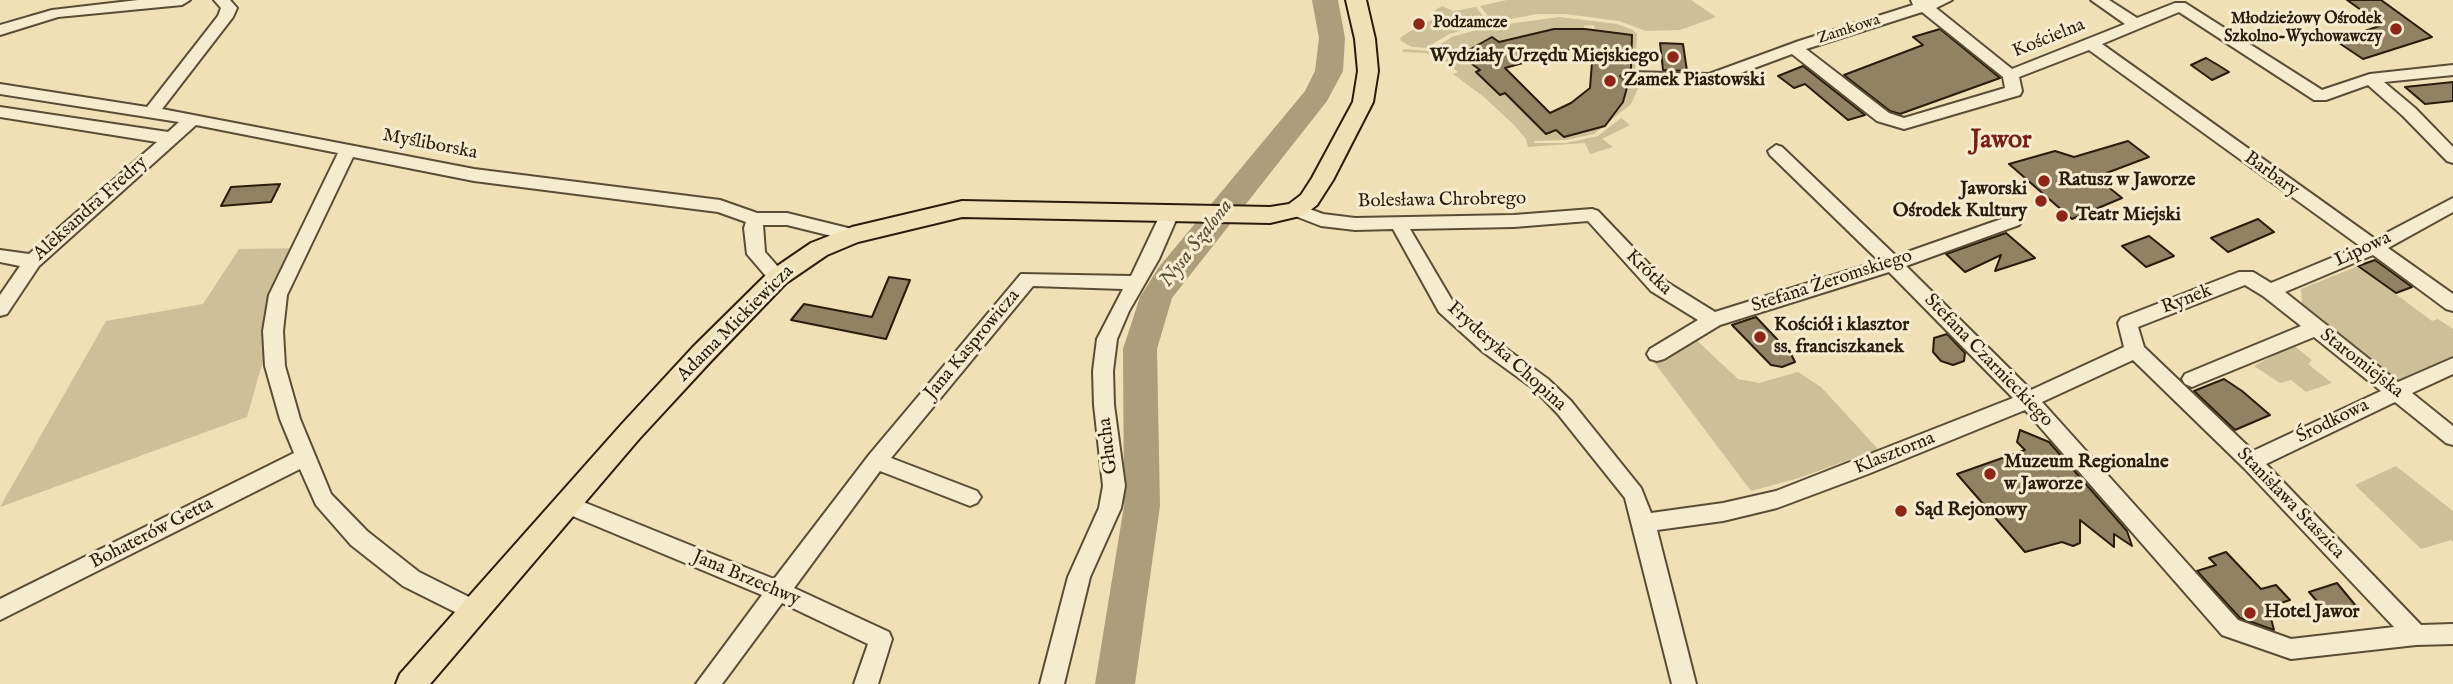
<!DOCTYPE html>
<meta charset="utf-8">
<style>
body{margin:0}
canvas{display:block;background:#efe0b5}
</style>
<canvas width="2453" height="684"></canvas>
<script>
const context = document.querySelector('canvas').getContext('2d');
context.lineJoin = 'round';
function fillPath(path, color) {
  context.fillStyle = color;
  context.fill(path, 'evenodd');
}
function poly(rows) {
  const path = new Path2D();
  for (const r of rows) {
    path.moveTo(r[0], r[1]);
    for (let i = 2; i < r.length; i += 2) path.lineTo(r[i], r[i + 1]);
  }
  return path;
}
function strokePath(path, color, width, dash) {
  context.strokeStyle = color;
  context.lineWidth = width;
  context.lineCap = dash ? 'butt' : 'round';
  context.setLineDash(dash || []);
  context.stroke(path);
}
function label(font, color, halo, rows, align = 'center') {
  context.font = font + ' "IM FELL English",serif';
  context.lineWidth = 6;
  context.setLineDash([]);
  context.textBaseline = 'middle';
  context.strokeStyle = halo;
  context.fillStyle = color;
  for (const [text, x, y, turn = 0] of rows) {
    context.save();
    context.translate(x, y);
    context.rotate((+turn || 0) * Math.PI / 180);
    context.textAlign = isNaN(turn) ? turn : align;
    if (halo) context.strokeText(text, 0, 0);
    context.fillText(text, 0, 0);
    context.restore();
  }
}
fillPath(poly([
 [1507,0,1691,0,1716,17,1680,30,1646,31,1619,21,1565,14,1538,14,1493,22,1480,6],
 [1442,6,1453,11,1476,7,1488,23,1449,34,1426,48,1412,47,1401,41,1400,38,1421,24,1437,18,1435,10],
 [1559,17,1617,24,1633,30,1637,34,1635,74,1631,73,1632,35,1595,31,1594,25,1584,26,1585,31,1551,29,1468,51,1457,48,1456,51,1479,71,1476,73,1499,95,1505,93,1545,134,1556,130,1564,137,1603,126,1623,102,1629,82,1641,82,1631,104,1594,134,1566,140,1535,141,1534,143,1566,143,1598,136,1621,118,1630,125,1602,139,1613,147,1590,154,1585,143,1528,147,1526,139,1514,125,1484,97,1453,74,1458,72,1440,57,1425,53,1402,52,1404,49,1430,51,1452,37,1486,27],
 [301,248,287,277,247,417,0,507,106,321,203,304,239,249],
 [2358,266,2432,321,2438,319,2453,329,2453,356,2398,380,2302,303,2301,289],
 [1690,334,1738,379,1759,383,1798,372,1821,387,1878,449,1799,478,1751,491,1651,358],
 [2293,345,2312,360,2308,364,2332,383,2306,392,2291,380,2280,383,2254,366],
 [2396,466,2453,511,2453,542,2451,540,2421,549,2355,485]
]), '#cdbf98');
fillPath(poly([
 [1312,0,1338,0,1345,38,1343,71,1327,101,1172,298,1157,349,1160,506,1135,684,1095,684,1124,506,1123,349,1140,297,1159,267,1305,91,1315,71,1319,38,1312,0]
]), '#ac9d7b');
const building = poly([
 [2347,0,2381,0,2432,37,2363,59,2336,41,2382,25,2347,0],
 [1554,29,1585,29,1632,35,1631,69,1620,76,1628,84,1623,102,1605,126,1564,137,1556,130,1546,134,1505,93,1500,95,1476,72,1480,70,1460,55,1492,37,1499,42,1554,29],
 [1579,47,1592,62,1590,88,1571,103,1550,113,1505,68,1579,47],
 [1940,29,2000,78,1900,114,1890,111,1844,75,1923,45,1913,37,1940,29],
 [1660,43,1683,44,1687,71,1663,70,1660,43],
 [2206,58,2218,65,2229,72,2212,80,2191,65,2206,58],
 [1803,66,1865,115,1848,120,1805,84,1794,88,1778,76,1803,66],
 [2453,82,2453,101,2425,104,2405,87,2453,82],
 [2128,141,2149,157,2096,177,2122,198,2072,219,2009,164,2055,151,2074,157,2128,141],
 [280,184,271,202,221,206,231,187,280,184],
 [2258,219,2274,232,2228,252,2211,238,2258,219],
 [2006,233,2035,258,1995,271,2001,255,1965,272,1946,254,2006,233],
 [2149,236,2174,256,2146,267,2122,246,2149,236],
 [2375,260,2412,287,2396,293,2358,266,2375,260],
 [889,277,910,280,886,339,791,320,804,304,872,317,889,277],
 [1756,317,1791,354,1795,362,1782,367,1771,365,1732,325,1756,317],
 [1947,334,1965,353,1964,361,1953,365,1941,361,1933,352,1934,338,1947,334],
 [2224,379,2242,391,2270,415,2235,430,2194,391,2224,379],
 [2020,430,2049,442,2127,531,2132,546,2114,534,2114,547,2080,520,2080,543,2073,546,2062,542,2025,552,1957,474,2025,450,2017,442,2020,430],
 [2226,552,2261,589,2276,585,2290,600,2268,607,2274,630,2240,618,2197,571,2216,565,2209,558,2226,552],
 [2337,583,2356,606,2328,614,2309,592,2337,583]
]);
fillPath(building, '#908263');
strokePath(building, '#291c0b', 2);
const minor = poly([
 [138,0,190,0,182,5,58,17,0,35,0,25,52,10,138,0],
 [214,0,230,0,237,8,233,17,162,109,474,169,720,200,757,213,787,213,852,229,858,231,861,235,858,239,852,241,787,225,763,225,765,252,787,277,785,282,778,284,771,282,747,254,744,228,746,222,718,212,474,181,353,157,287,295,283,331,285,366,300,419,331,494,367,531,419,572,483,604,486,611,483,618,475,621,467,618,403,586,351,545,316,505,300,469,0,620,0,599,294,453,280,419,265,366,263,331,269,295,338,153,196,125,39,266,7,314,0,316,0,295,20,266,0,262,0,250,29,254,157,142,0,117,0,107,168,132,179,122,0,94,0,84,147,107,218,16,221,8,214,0],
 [1911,0,1952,0,1936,8,2012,69,2125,24,2091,0,2109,0,2137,18,2175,3,2185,3,2322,90,2370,74,2453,65,2453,75,2384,82,2415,108,2453,147,2453,163,2447,161,2403,116,2368,85,2326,100,2314,100,2179,12,2102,44,2375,239,2453,198,2453,212,2388,248,2453,294,2453,311,2446,309,2373,255,2285,292,2398,382,2453,358,2453,374,2412,393,2453,426,2453,445,2446,443,2395,402,2266,464,2421,625,2453,624,2453,644,2416,645,2291,659,2222,635,2025,410,1868,474,1777,508,1723,521,1657,530,1696,684,1672,684,1625,498,1557,413,1534,389,1483,352,1439,312,1393,229,1355,230,1321,226,1290,214,1287,210,1296,204,1323,214,1355,218,1514,215,1592,209,1598,211,1665,281,1715,312,1879,261,1770,155,1768,151,1776,145,1782,147,1896,256,2007,217,2019,217,2022,221,2019,225,1906,266,2031,390,2124,347,2118,323,2121,318,2239,272,2253,272,2271,283,2360,246,2089,50,2019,77,2022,91,2020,95,1904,129,1877,121,1792,54,1711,84,1630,82,1622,77,1630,72,1709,74,1799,41,1913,5,1911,0],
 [1922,12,2003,77,2005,88,1904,118,1889,113,1806,49,1922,12],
 [1588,221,1651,291,1698,320,1650,349,1647,354,1650,359,1657,361,1664,359,1720,325,1889,272,2013,398,1776,491,1723,503,1651,513,1641,488,1571,401,1548,379,1497,342,1453,302,1410,229,1514,227,1588,221],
 [2245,285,2263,296,2301,326,2185,374,2182,379,2185,384,2192,387,2199,384,2314,337,2381,391,2253,451,2144,347,2138,327,2245,285],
 [2133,360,2244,468,2394,627,2291,639,2238,620,2042,402,2133,360],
 [1170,207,1179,213,1159,259,1129,311,1117,339,1113,371,1114,405,1125,486,1121,508,1090,577,1064,684,1040,684,1068,577,1099,508,1103,486,1094,405,1093,371,1097,339,1123,289,1033,286,891,458,977,491,981,497,977,503,970,506,880,471,794,588,889,632,892,639,878,684,854,684,868,644,782,603,722,684,696,684,762,595,558,510,555,504,558,498,566,495,774,579,869,455,1021,274,1131,276,1161,213,1170,207]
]);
const major = poly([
 [1346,0,1366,0,1375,39,1378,71,1373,102,1333,180,1317,205,1304,215,1270,223,962,217,858,242,827,255,786,283,711,361,639,439,430,684,396,684,400,674,621,425,693,347,770,271,811,243,852,227,962,201,1270,207,1289,204,1301,195,1312,178,1353,102,1358,71,1355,39,1346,0]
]);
strokePath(minor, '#5a4d36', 4);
strokePath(major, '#291c0b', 4);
fillPath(minor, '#f5ebcf');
fillPath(major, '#efe0b5');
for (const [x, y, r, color] of [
 [1419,24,7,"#8f2418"],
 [2396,29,7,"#8f2418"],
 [1673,57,7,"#8f2418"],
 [1610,81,7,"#8f2418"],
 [2044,181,7,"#8f2418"],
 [2041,201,7,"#8f2418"],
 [2062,216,7,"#8f2418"],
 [1760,337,7,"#8f2418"],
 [1990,474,7,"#8f2418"],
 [1901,511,7,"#8f2418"],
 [2250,613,7,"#8f2418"]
]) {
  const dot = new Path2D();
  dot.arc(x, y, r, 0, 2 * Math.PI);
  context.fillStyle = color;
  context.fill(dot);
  strokePath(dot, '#f5ebcf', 2.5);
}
label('bold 16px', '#291c0b', '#f5ebcf', [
 ["Młodzieżowy Ośrodek",2382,20],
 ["Szkolno-Wychowawczy",2382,38],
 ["Podzamcze",1433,24,"left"]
], 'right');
label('16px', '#291c0b', '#f5ebcf', [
 ["Zamkowa",1849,30,-18]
]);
label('19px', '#291c0b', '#f5ebcf', [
 ["Kościelna",2049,39,-22],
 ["Myśliborska",430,145,11],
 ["Barbary",2271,175,36],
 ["Bolesława Chrobrego",1442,201,-1],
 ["Aleksandra Fredry",91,209,-42],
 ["Lipowa",2363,250,-25],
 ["Krótka",1648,273,44],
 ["Stefana Żeromskiego",1832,282,-18],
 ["Rynek",2187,300,-21],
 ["Adama Mickiewicza",736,324,-45],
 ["Jana Kasprowicza",973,345,-50],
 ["Fryderyka Chopina",1506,357,42],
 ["Stefana Czarnieckiego",1988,361,46],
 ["Staromiejska",2361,364,38],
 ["Środkowa",2333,422,-26],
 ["Głucha",1109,446,-97],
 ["Klasztorna",1895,454,-22],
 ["Stanisława Staszica",2290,504,46],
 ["Bohaterów Getta",152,534,-27],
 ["Jana Brzechwy",746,579,23]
]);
label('bold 19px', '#291c0b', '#f5ebcf', [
 ["Wydziały Urzędu Miejskiego",1659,57,"right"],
 ["Zamek Piastowski",1624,81],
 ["Ratusz w Jaworze",2058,181],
 ["Jaworski",2027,190,"right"],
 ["Ośrodek Kultury",2027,212,"right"],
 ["Teatr Miejski",2076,216],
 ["Kościół i klasztor",1774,326],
 ["ss. franciszkanek",1774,348],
 ["Muzeum Regionalne",2004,463],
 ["w Jaworze",2004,485],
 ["Sąd Rejonowy",1915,511],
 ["Hotel Jawor",2264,613]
], 'left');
label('italic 21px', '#5d5038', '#f5ebcf', [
 ["Nysa Szalona",1197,244,-52]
]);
label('bold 26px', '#7a1f14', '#f5ebcf', [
 ["Jawor",2001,142]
]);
</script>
